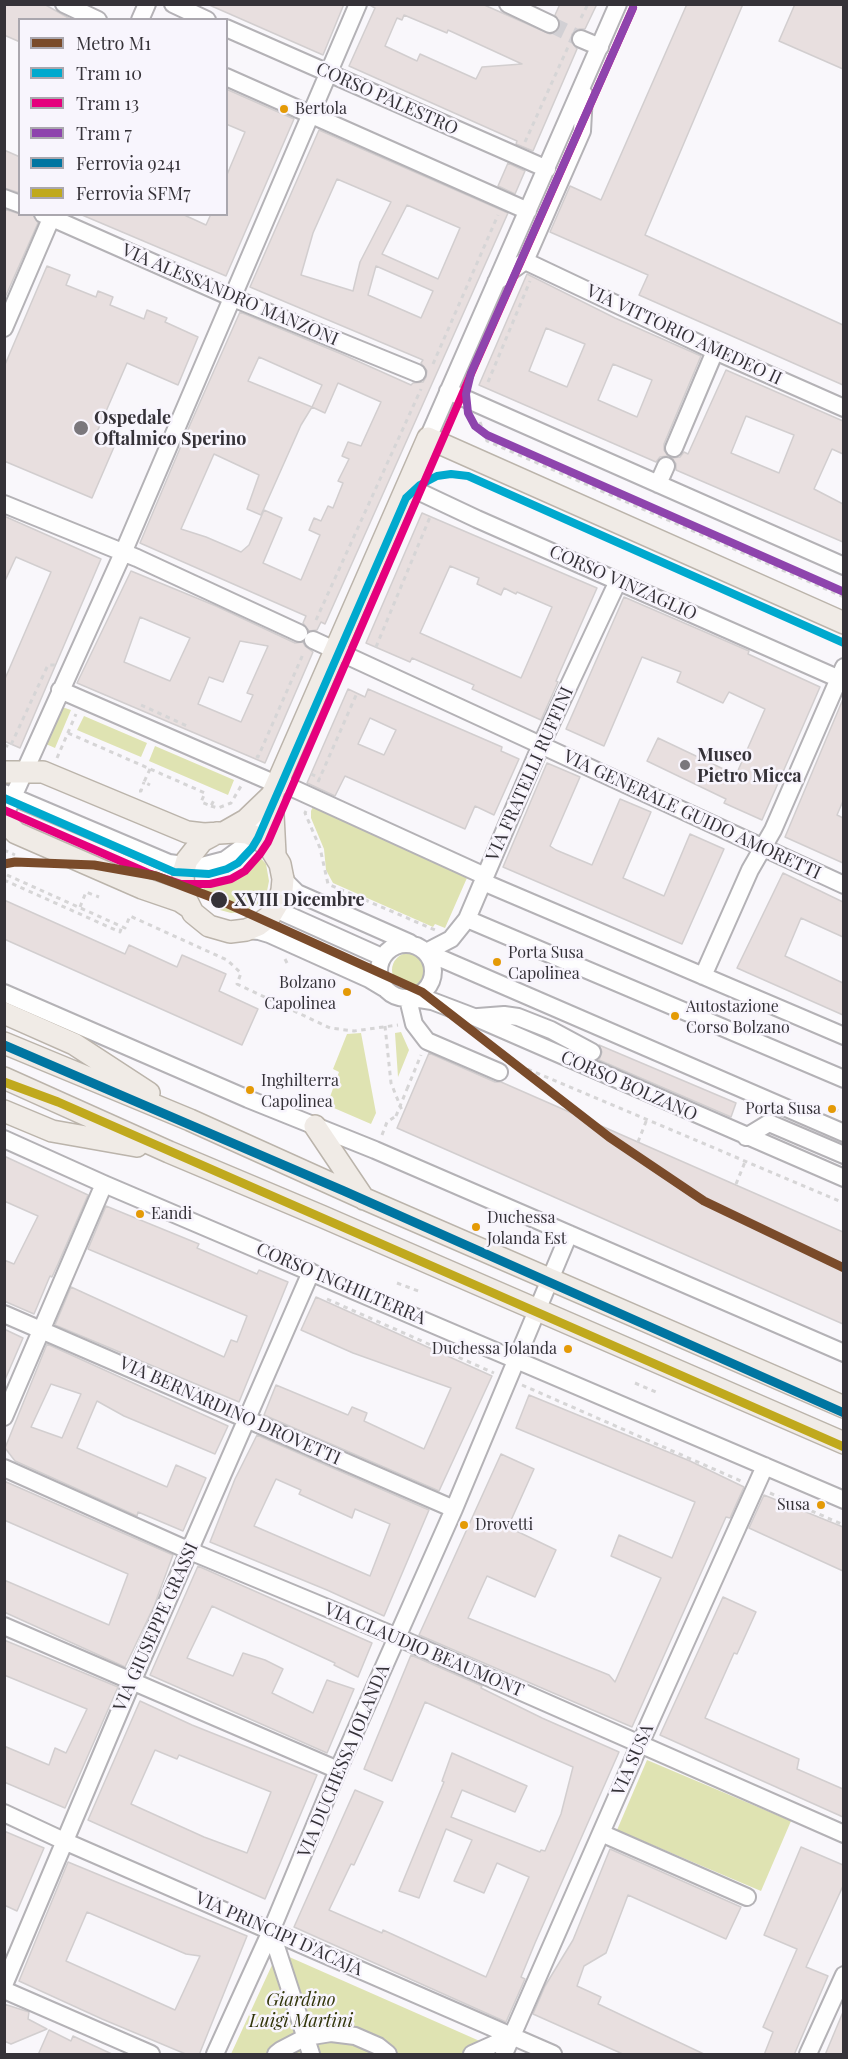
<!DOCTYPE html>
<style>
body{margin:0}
#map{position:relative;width:848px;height:2059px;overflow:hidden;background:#f9f7fb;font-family:"Playfair Display",serif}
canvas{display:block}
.frame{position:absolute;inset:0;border:6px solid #353238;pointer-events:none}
.legend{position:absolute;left:18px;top:18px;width:210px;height:198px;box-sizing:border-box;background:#f8f5fd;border:2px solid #aaa7ae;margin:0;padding:8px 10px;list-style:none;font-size:18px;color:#353238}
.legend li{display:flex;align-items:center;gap:12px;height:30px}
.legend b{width:30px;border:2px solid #aaa7ae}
</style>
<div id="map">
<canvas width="848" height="2059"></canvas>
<div class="frame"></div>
<ul class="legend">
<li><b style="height:8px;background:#7a4b2a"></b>Metro M1</li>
<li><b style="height:8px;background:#00a9ce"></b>Tram 10</li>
<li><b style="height:8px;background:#e5007d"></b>Tram 13</li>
<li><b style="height:8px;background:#8e44ad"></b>Tram 7</li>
<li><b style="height:8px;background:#0075a1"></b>Ferrovia 9241</li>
<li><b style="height:8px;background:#c0a91d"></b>Ferrovia SFM7</li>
</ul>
</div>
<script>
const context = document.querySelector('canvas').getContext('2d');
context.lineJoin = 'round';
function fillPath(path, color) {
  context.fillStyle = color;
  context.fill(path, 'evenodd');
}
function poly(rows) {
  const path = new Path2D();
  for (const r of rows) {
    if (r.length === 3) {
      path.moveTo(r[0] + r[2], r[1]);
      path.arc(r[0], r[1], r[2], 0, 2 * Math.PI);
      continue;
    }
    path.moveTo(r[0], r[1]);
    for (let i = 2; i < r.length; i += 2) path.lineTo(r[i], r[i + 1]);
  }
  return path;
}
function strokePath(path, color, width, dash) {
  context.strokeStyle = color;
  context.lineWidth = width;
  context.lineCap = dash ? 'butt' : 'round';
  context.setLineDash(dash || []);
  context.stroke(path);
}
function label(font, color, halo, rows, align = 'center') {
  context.font = font + ' "Playfair Display",serif';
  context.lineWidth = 5;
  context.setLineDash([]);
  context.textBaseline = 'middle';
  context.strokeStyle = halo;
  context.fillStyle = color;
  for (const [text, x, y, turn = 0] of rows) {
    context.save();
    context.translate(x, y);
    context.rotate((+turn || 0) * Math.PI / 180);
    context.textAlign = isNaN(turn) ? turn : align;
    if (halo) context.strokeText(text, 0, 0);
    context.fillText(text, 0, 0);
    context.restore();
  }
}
fillPath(poly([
 [62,707,71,710,55,748,46,744],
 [84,716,147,743,141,757,77,730],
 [155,746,234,780,228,795,149,761],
 [315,802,470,871,445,928,435,924,433,927,333,883,326,870,324,849,311,818,311,811],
 [258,855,266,864,269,881,267,891,257,905,243,912,231,913,220,910,211,904,204,892,203,885,221,882,237,875,250,865],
 [409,970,17],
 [401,1032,409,1050,398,1077,395,1033],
 [361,1033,376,1113,371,1124,327,1105,339,1072,333,1069,347,1034],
 [647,1760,791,1821,761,1891,617,1830],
 [278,1952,491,2046,487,2054,231,2054]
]), '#dfe3b2');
const building = poly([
 [4,4,44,4,72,20,20,20,20,42,4,35,4,4],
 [207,4,344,4,323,55,207,4],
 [368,4,482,4,550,34,556,32,560,28,560,23,555,15,560,4,597,4,585,29,579,29,572,34,571,41,577,49,533,151,516,144,517,141,349,66,375,8,368,4],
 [404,15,447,33,448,30,522,64,482,67,476,79,420,54,417,61,385,46,397,18,402,20,404,15],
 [687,4,743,4,645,235,843,325,843,385,639,295,648,275,550,232,570,186,601,200,687,4],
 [795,4,843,4,843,69,779,41,795,4],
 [226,89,294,119,226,276,82,215,182,214,206,225,211,214,226,214,226,177,245,132,226,124,226,89],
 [319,130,508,213,325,624,321,622,317,630,309,631,303,623,306,616,140,543,189,427,240,312,344,355,411,385,413,383,423,382,426,377,427,371,421,363,423,360,250,287,319,130],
 [337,179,391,202,360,262,353,291,301,275,313,233,337,179],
 [407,205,460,228,438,279,382,254,407,205],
 [376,266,433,291,421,318,368,295,376,266],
 [259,357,322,385,312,407,248,381,259,357],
 [338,383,381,402,361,446,348,442,342,456,349,459,338,481,343,483,333,508,328,506,321,521,314,518,309,530,320,535,301,580,263,563,282,518,264,510,249,545,241,552,206,537,181,529,214,454,259,475,247,509,261,515,301,425,312,407,325,413,338,383],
 [4,150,20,157,20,193,4,188,4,150],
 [508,163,525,171,515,194,498,186,508,163],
 [4,209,20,214,33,214,38,223,4,300,4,209],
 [47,266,70,275,66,285,96,297,98,291,113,297,110,305,144,319,147,310,167,318,165,322,198,337,178,385,127,363,94,439,114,447,92,498,4,461,4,367,47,266],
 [527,274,615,318,701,356,664,444,664,450,668,456,660,457,656,462,479,385,527,274],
 [546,328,585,344,567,387,529,371,546,328],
 [613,364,652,380,637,417,598,400,613,364],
 [726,370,843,421,843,454,832,449,814,489,843,504,843,542,676,470,676,464,672,458,680,457,684,452,688,454,726,370],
 [746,416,794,435,779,473,731,453,746,416],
 [422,513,597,588,556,681,558,682,541,720,472,689,474,685,412,658,410,662,366,643,422,513],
 [450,566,479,578,477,584,501,595,504,588,516,594,517,592,552,607,521,678,420,633,450,566],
 [4,516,101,559,20,748,4,741,4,681,51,572,16,557,4,583,4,516],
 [131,571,216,606,295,643,303,642,305,646,313,652,265,763,77,683,131,571],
 [140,617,190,638,170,681,124,662,140,617],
 [240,641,268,646,247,693,253,695,241,722,198,704,209,677,223,682,240,641],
 [624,597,749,651,748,654,820,687,762,820,724,803,726,799,647,761,658,738,736,775,765,709,729,692,723,703,677,682,681,672,642,657,604,746,566,729,624,597],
 [348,689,365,697,368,689,502,747,501,751,519,759,494,815,475,806,465,829,345,776,335,796,307,783,348,689],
 [370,718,396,730,384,755,358,744,370,718],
 [843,699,843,801,837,815,843,818,843,863,785,837,843,699],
 [547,763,580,777,550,846,556,850,592,865,620,799,651,812,623,878,664,896,690,834,724,849,682,944,503,867,547,763],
 [783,873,843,902,843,937,801,918,785,956,843,983,843,1015,737,968,783,873],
 [4,900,125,954,129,945,177,967,182,955,226,974,219,991,258,1009,242,1045,4,939,4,900],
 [599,1045,736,1103,731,1117,599,1060,602,1052,599,1045],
 [429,1053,495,1082,501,1082,843,1232,843,1324,397,1128,429,1053],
 [4,1156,88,1195,58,1264,52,1277,50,1276,34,1314,4,1301,4,1260,14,1264,38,1216,4,1201,4,1156],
 [106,1206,199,1244,197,1248,257,1274,259,1270,288,1282,239,1402,55,1325,71,1287,224,1357,231,1340,237,1342,247,1316,88,1249,106,1206],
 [316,1297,492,1376,439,1491,264,1415,276,1385,348,1415,352,1407,367,1413,364,1421,424,1449,451,1388,353,1353,301,1330,316,1297],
 [4,1329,23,1338,4,1382,4,1329],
 [47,1344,228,1426,215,1454,124,1416,97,1401,77,1448,167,1487,176,1465,206,1478,183,1531,138,1512,137,1516,15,1461,5,1448,47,1344],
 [51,1384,81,1394,62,1438,31,1427,51,1384],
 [529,1395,690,1461,744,1487,730,1518,726,1517,632,1727,419,1635,501,1454,534,1469,508,1527,556,1550,535,1597,487,1576,468,1618,609,1675,615,1682,661,1578,611,1556,619,1535,672,1558,695,1502,516,1428,529,1395],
 [257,1435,429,1510,384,1616,327,1590,210,1542,235,1479,257,1435],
 [276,1479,301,1490,299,1494,352,1518,355,1509,390,1524,370,1576,254,1526,276,1479],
 [4,1481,173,1555,154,1606,125,1667,4,1612,4,1580,109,1625,128,1574,4,1520,4,1481],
 [764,1495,843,1527,843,1571,749,1528,764,1495],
 [198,1566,372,1643,358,1677,334,1665,335,1663,212,1606,187,1658,233,1676,243,1653,265,1660,283,1669,272,1693,313,1713,327,1680,354,1689,327,1753,150,1675,198,1566],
 [723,1597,756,1612,737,1654,734,1653,705,1718,799,1759,797,1769,843,1789,843,1817,660,1735,723,1597],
 [4,1640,118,1687,65,1808,4,1782,4,1746,49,1765,55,1748,66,1753,87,1709,4,1675,4,1640],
 [411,1655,482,1686,481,1688,542,1718,619,1752,535,1943,521,1977,525,1979,506,2022,294,1927,355,1790,383,1802,354,1865,351,1864,329,1910,382,1933,383,1930,486,1977,529,1877,497,1863,484,1893,454,1881,472,1840,446,1829,419,1898,399,1891,444,1782,442,1781,452,1753,527,1786,515,1812,462,1790,451,1817,540,1852,541,1850,545,1851,561,1814,573,1767,425,1702,392,1781,364,1769,411,1655],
 [140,1701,192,1725,317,1775,265,1899,88,1820,140,1701],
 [155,1750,177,1759,179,1755,271,1792,247,1853,204,1837,131,1804,155,1750],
 [4,1831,44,1848,17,1911,4,1905,4,1831],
 [801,1847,843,1865,843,1886,806,1967,828,1976,794,2055,764,2055,773,2032,763,2027,797,1949,764,1935,801,1847],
 [610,1849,741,1907,726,1939,628,1895,606,1953,584,1966,577,1986,601,1997,598,2004,706,2055,625,2055,533,2014,545,1986,573,1940,610,1849],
 [68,1862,247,1936,199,2055,188,2055,102,2019,19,1981,68,1862],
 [87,1912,186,1954,200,1956,175,2010,66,1961,87,1912],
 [4,2004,29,2012,28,2019,47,2029,11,2044,4,2041,4,2004],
 [843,2012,843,2055,825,2055,843,2012],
 [49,2030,71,2041,73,2036,114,2055,38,2055,49,2030]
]);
fillPath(building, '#e8dfdf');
strokePath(building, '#d2cecf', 1.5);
strokePath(poly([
 [550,24,581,39]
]), '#d2d0d4', 16, [16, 8]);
const minor = poly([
 [64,4,98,20],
 [173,4,207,20],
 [508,4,550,24],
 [140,20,147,4],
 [226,28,547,169],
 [581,39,600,47],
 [226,77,528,211],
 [4,198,20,204],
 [43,214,233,298,417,373],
 [525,261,715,351,844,408],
 [496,282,525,261,582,131,584,94],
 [4,328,53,214],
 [448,391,844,566],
 [428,438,618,4],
 [674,448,715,351],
 [658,484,666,466],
 [407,486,477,519,844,681],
 [4,504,137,558,299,633],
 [313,640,844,885],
 [60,690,276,784],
 [277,781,485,876],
 [4,793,169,863,198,867,225,860,244,846,260,822,269,801],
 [4,817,123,553,358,4],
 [282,871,286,882,297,893,410,943],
 [483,882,844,1036],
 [275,909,382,957],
 [467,919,844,1079],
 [246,930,259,931,269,934,369,979,384,988],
 [406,971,27],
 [426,952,844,1133],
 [426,952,451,939,467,919,541,745,618,581],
 [703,976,750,870,773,830,844,667],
 [4,993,248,1099,375,1150,844,1353],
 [413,998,432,1001,474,1017,844,1178],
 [408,999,414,1024,427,1041,499,1072],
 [478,1017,504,1015,518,1017,551,1030,592,1052],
 [746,1137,769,1123,844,1155],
 [4,1139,104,1184,844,1500],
 [4,1314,454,1509],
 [4,1417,104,1184],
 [4,1468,190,1551,397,1637,844,1834],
 [4,1626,338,1770],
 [4,1813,64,1841,553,2054],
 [601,1833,747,1897],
 [271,1931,311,2054],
 [4,1985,132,1682,311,1272],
 [4,1990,151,2054],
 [215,2054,271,1931,338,1770,454,1509,569,1234],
 [276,2054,281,2050,306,2037,331,2033,355,2036,378,2046,388,2054],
 [472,2054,512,2036],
 [504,2054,640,1744,765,1466],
 [808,2054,844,1975]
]);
const major = poly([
 [4,772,43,772,187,832,204,834,235,832,247,833,258,838,270,848,280,864,283,879,282,890,279,901,270,916,258,925,246,930,230,932,209,926,193,913,184,895,183,873,187,860,202,841,217,833],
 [4,821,16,833,142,888,180,901,189,907],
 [225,832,246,820,272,795],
 [275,854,272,795,428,438,844,623],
 [4,1013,74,1044,149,1093],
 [4,1043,190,1120,365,1199,844,1407],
 [4,1078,169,1152,321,1216,844,1443],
 [4,1111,52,1131,137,1146],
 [315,1126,364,1199]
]);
strokePath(minor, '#b4b2b6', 20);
strokePath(major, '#bbb4ab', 24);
strokePath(poly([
 [581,18,588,4],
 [525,142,568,47],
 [433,364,498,215],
 [488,382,530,281],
 [480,422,487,441,844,597],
 [316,620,421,389],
 [376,647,430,517],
 [141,705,187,726],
 [68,733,205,793,201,802,211,806,214,800],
 [4,745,10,747,48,665,55,665],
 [256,756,258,757,304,652],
 [57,758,76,714],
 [150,769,144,782,150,785],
 [311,774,320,778],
 [318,782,357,693],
 [139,791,141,791,144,782],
 [211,806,218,808,231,803,241,786],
 [306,811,305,813,320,848,328,884,435,930],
 [4,850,15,855],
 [7,875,125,928,130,916,227,960,241,973,237,984,330,1028,354,1031,398,1025],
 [4,880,120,932,122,926],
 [80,907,86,892,99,897],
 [285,959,289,967],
 [385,1026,391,1083,403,1113],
 [511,1062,844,1203],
 [407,1089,421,1055],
 [834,1109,844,1113],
 [382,1135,387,1122,396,1116],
 [638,1142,647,1119],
 [736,1184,745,1162],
 [397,1283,421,1292],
 [327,1299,494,1373],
 [635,1383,658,1393],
 [522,1385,741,1481],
 [770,1493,844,1525]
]), '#d6d5d6', 3, [4.5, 4.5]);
strokePath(minor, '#fefefe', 16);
strokePath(major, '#f0ebe6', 21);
strokePath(poly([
 [396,1116,407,1089]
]), '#d6d5d6', 3, [4.5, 4.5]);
strokePath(poly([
 [4,1045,344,1191,844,1413]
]), '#0075a1', 9);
strokePath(poly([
 [4,1082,58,1102,844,1447]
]), '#c0a91d', 9);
strokePath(poly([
 [4,798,174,872,209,874,227,869,238,863,252,848,258,838,406,498,420,485,437,476,451,474,468,476,844,643]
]), '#00a9ce', 8);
strokePath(poly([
 [4,810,148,873,181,884,210,884,231,879,245,871,260,854,268,842,471,374,633,8]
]), '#e5007d', 8);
strokePath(poly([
 [633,8,471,373,466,394,468,413,475,426,487,435,844,592]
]), '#8e44ad', 8);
strokePath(poly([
 [4,864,15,862,94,865,156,876,219,900,422,992,609,1137,704,1201,844,1268]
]), '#7a4b2a', 9);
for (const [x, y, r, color] of [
 [284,109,5,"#e49a06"],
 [81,428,8,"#7a777c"],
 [685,765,6,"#7a777c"],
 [219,900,9,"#353238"],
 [497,962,5,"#e49a06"],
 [347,992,5,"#e49a06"],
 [675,1016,5,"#e49a06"],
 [250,1090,5,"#e49a06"],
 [832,1109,5,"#e49a06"],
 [140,1214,5,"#e49a06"],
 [476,1227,5,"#e49a06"],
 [568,1349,5,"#e49a06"],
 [821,1505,5,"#e49a06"],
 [464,1525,5,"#e49a06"]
]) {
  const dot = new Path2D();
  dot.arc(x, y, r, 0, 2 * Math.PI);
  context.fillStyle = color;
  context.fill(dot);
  strokePath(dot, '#f8f5fd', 2);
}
label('16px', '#353238', '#f8f5fd', [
 ["Bertola",295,109],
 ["Porta Susa",508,953],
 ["Capolinea",508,974],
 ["Bolzano",336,983,"right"],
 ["Capolinea",336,1004,"right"],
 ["Autostazione",686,1007],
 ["Corso Bolzano",686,1028],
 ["Inghilterra",261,1081],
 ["Capolinea",261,1102],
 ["Porta Susa",821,1109,"right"],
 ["Eandi",151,1214],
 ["Duchessa",487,1218],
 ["Jolanda Est",487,1239],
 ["Duchessa Jolanda",557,1349,"right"],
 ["Susa",810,1505,"right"],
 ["Drovetti",475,1525]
], 'left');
label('18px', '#353238', '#f8f5fd', [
 ["CORSO PALESTRO",387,99,24],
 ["VIA ALESSANDRO MANZONI",230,295,23],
 ["VIA VITTORIO AMEDEO II",684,335,25],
 ["CORSO VINZAGLIO",623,583,24],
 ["VIA FRATELLI RUFFINI",530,774,-66],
 ["VIA GENERALE GUIDO AMORETTI",692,815,25],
 ["CORSO BOLZANO",629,1086,24],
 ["CORSO INGHILTERRA",341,1284,23],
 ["VIA BERNARDINO DROVETTI",230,1411,24],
 ["VIA GIUSEPPE GRASSI",156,1627,-66],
 ["VIA CLAUDIO BEAUMONT",424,1650,23],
 ["VIA SUSA",633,1760,-66],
 ["VIA DUCHESSA JOLANDA",344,1761,-67],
 ["VIA PRINCIPI D'ACAJA",279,1934,24]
]);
label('bold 18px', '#353238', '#f8f5fd', [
 ["Ospedale",94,418],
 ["Oftalmico Sperino",94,439],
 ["Museo",697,755],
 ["Pietro Micca",697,776]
], 'left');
label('bold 18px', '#353238', '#f8f5fd', [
 ["XVIII Dicembre",234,900]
], 'left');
label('italic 18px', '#32350b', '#f8f5fd', [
 ["Giardino",301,2000],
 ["Luigi Martini",301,2021]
]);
</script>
